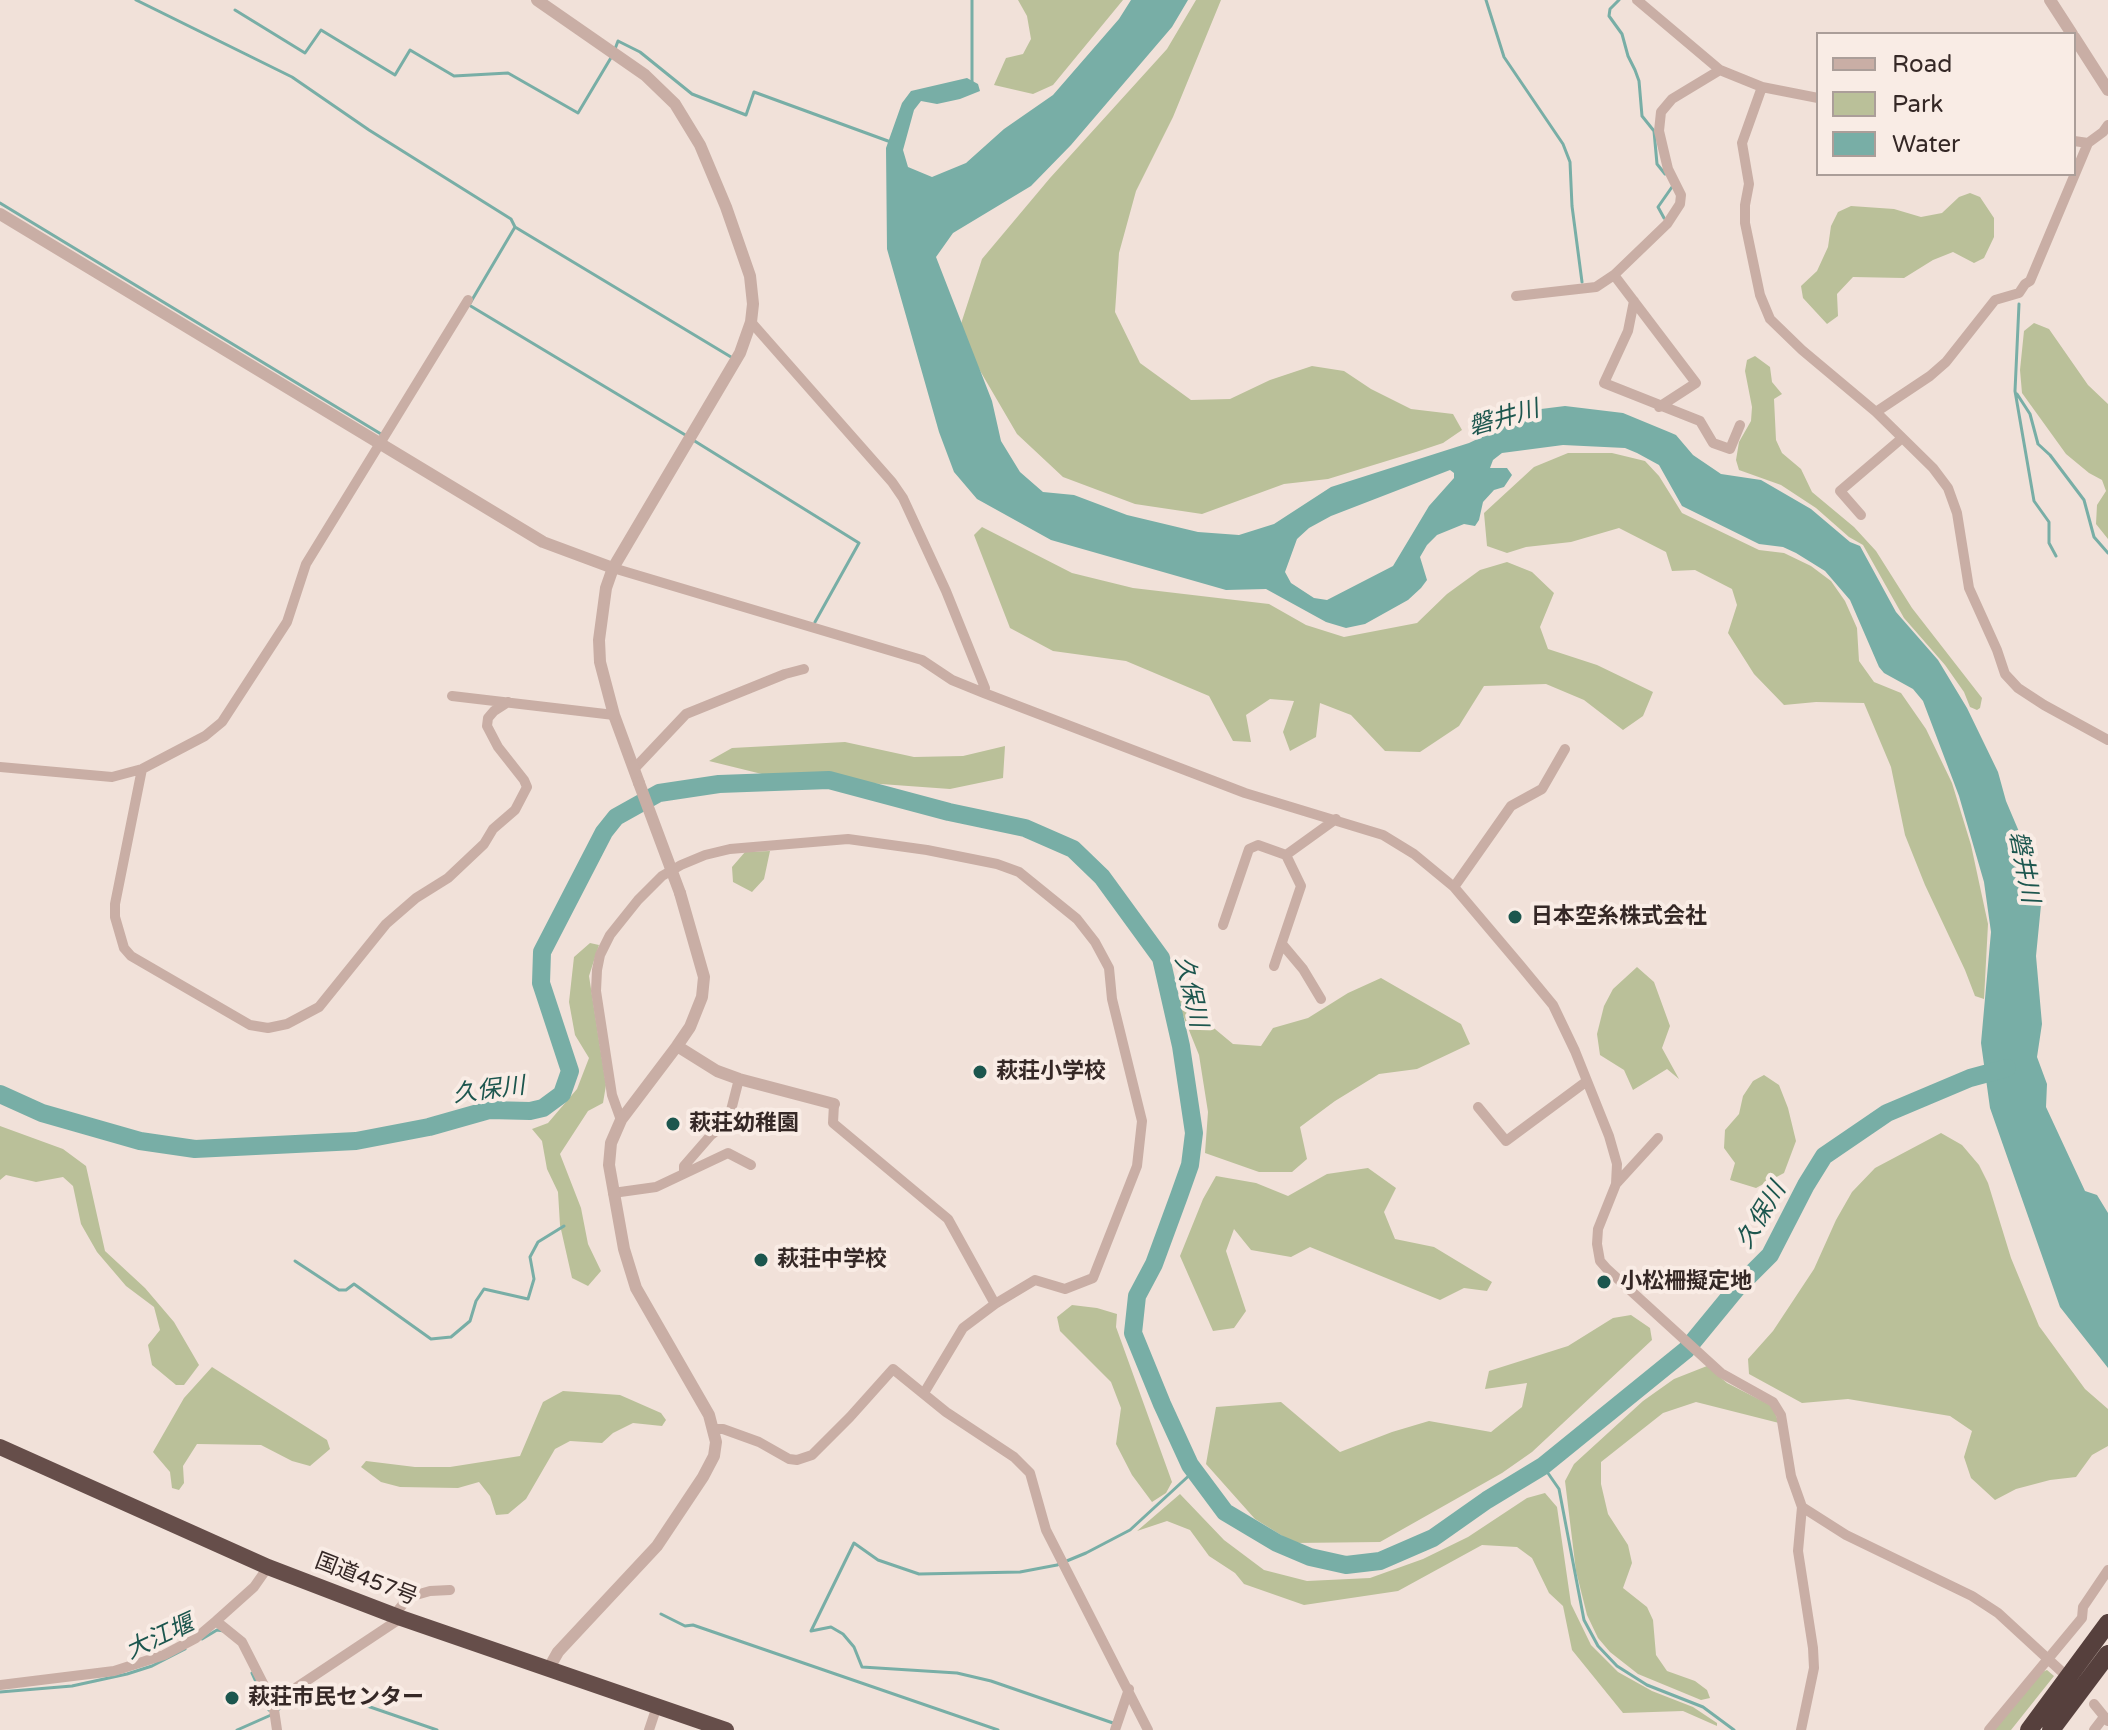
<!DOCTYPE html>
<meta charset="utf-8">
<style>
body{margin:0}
#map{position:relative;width:2108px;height:1730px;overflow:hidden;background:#f1e1d9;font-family:"Varela Round",sans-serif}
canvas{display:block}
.legend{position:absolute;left:1816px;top:32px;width:260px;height:144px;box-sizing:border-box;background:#f9ece5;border:2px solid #ab9e99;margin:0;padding:10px 14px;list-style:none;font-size:24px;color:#352826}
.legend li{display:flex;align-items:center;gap:16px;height:40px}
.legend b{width:40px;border:2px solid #ab9e99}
</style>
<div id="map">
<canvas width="2108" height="1730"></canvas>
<ul class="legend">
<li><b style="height:10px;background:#c9aea5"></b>Road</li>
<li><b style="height:22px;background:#bac099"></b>Park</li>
<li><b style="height:22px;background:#78aea6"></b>Water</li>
</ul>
</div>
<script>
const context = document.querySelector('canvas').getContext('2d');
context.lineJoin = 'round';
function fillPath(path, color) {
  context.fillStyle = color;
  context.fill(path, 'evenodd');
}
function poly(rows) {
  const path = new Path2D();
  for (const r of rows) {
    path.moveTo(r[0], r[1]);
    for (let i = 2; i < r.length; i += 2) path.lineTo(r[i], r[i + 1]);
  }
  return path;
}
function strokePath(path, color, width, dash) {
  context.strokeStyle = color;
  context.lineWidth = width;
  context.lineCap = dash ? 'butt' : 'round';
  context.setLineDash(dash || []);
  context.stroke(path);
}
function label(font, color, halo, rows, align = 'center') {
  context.font = font + ' "Varela Round","Noto Sans JP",sans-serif';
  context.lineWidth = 8;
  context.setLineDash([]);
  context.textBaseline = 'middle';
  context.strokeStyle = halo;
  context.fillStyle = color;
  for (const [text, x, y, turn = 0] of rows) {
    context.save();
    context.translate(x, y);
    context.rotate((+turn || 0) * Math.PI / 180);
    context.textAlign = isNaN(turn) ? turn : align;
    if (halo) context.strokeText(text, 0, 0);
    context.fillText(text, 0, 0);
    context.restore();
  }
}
fillPath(poly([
 [1018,0,1123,0,1053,85,1033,94,994,85,1006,58,1023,54,1031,39,1027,16],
 [1196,0,1221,0,1173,117,1136,191,1119,253,1115,312,1140,363,1191,400,1230,399,1270,380,1312,366,1344,371,1371,389,1411,409,1453,414,1462,430,1443,443,1416,452,1328,479,1284,484,1202,514,1135,504,1063,477,1017,434,958,333,982,259,1050,178,1167,49],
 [1970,193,1980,197,1994,218,1994,237,1984,258,1974,263,1953,252,1933,260,1904,278,1853,277,1837,294,1838,316,1827,324,1803,298,1801,286,1817,271,1828,247,1831,226,1838,212,1851,206,1894,209,1921,217,1942,213,1959,197],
 [2034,323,2049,329,2088,385,2108,404,2108,539,2096,524,2097,505,2106,491,2102,480,2089,473,2066,454,2022,393,2020,370,2024,331],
 [1755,356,1770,367,1772,382,1782,394,1774,399,1776,440,1782,453,1801,469,1812,492,1854,527,1876,551,1912,608,1982,698,1980,708,1977,710,1970,707,1964,692,1945,665,1904,618,1863,545,1849,537,1816,508,1781,485,1739,470,1736,460,1739,442,1751,421,1752,407,1745,371,1747,360],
 [1568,453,1612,453,1645,461,1659,476,1682,513,1759,550,1784,553,1811,566,1831,581,1845,601,1857,628,1859,661,1874,682,1901,693,1926,729,1952,783,1971,845,1988,924,1984,999,1975,996,1965,970,1925,885,1905,835,1891,767,1864,703,1816,702,1784,705,1754,674,1728,633,1737,605,1732,589,1695,570,1672,571,1666,552,1619,528,1571,542,1526,547,1507,553,1487,546,1484,513,1534,467],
 [982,527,1072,573,1133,588,1269,604,1306,625,1344,637,1417,623,1447,594,1480,570,1507,562,1532,572,1554,593,1540,627,1548,649,1597,665,1653,692,1643,716,1623,730,1584,700,1546,684,1484,686,1459,726,1420,752,1385,751,1351,715,1320,703,1316,737,1290,751,1283,732,1294,701,1270,699,1246,715,1251,742,1233,741,1209,696,1126,661,1053,651,1010,628,974,535],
 [845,742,914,757,963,756,1005,746,1003,778,950,789,770,776,709,761,732,748],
 [770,851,764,879,752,892,733,882,732,867,745,852],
 [590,943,599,945,589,976,606,1085,603,1103,588,1111,560,1154,581,1208,588,1244,601,1271,588,1286,572,1278,560,1225,558,1192,547,1169,542,1141,532,1129,548,1123,577,1089,589,1058,575,1035,569,1002,574,957],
 [1637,967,1654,982,1670,1026,1662,1048,1679,1079,1667,1069,1633,1090,1624,1070,1600,1055,1597,1034,1604,1006,1613,989],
 [1381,978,1461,1024,1470,1044,1417,1069,1379,1074,1335,1101,1300,1127,1307,1159,1292,1172,1259,1172,1205,1153,1208,1112,1199,1055,1176,998,1188,990,1209,1024,1233,1044,1261,1046,1273,1028,1308,1018,1348,993],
 [1764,1075,1779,1085,1788,1108,1796,1141,1784,1173,1756,1188,1730,1180,1735,1163,1724,1148,1725,1130,1739,1114,1743,1096,1753,1081],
 [0,1126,63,1149,86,1166,105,1251,145,1288,174,1322,199,1365,184,1385,176,1385,152,1365,148,1345,160,1330,154,1307,126,1286,97,1252,81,1224,73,1186,63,1177,36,1182,6,1175,0,1180],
 [1941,1133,1962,1145,1979,1165,1988,1183,2011,1258,2039,1326,2085,1389,2108,1409,2108,1446,2092,1455,2076,1477,2050,1480,2016,1489,1995,1500,1971,1478,1964,1457,1972,1431,1950,1416,1848,1399,1802,1403,1749,1374,1748,1359,1773,1331,1814,1269,1836,1220,1852,1192,1875,1168],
 [1368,1168,1396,1188,1384,1212,1395,1239,1434,1247,1492,1282,1487,1291,1464,1288,1440,1300,1310,1247,1291,1257,1251,1250,1234,1229,1226,1251,1246,1311,1234,1328,1213,1331,1180,1256,1203,1199,1216,1176,1256,1183,1288,1196,1327,1174],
 [1072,1305,1097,1308,1117,1314,1116,1327,1172,1482,1166,1493,1152,1502,1132,1475,1116,1444,1121,1408,1111,1382,1060,1331,1057,1317],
 [1631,1315,1650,1328,1652,1340,1532,1452,1502,1473,1380,1542,1294,1543,1255,1519,1206,1464,1216,1407,1281,1402,1340,1452,1392,1432,1429,1421,1491,1432,1522,1407,1527,1383,1485,1389,1489,1371,1568,1346,1613,1318],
 [1707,1366,1727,1383,1772,1406,1779,1423,1696,1402,1663,1413,1601,1462,1601,1484,1608,1514,1628,1545,1632,1563,1623,1588,1647,1607,1653,1620,1656,1655,1667,1671,1695,1681,1707,1690,1710,1698,1701,1700,1638,1674,1610,1652,1598,1638,1587,1615,1576,1571,1565,1481,1574,1464,1643,1401,1674,1379],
 [212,1367,327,1440,330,1449,310,1466,292,1461,261,1445,197,1444,183,1466,184,1483,179,1490,172,1488,170,1472,153,1452,184,1398],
 [563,1391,620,1395,661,1413,666,1420,662,1426,633,1423,613,1433,602,1443,570,1441,555,1449,526,1499,508,1514,496,1515,490,1496,479,1482,458,1488,400,1487,381,1482,361,1467,366,1461,415,1467,450,1467,520,1456,543,1402],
 [1545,1493,1557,1507,1571,1604,1591,1645,1618,1672,1652,1691,1693,1707,1717,1723,1717,1726,1683,1711,1623,1713,1572,1650,1563,1606,1549,1593,1532,1558,1517,1547,1482,1545,1398,1591,1304,1605,1244,1584,1235,1573,1209,1556,1190,1530,1167,1521,1137,1531,1180,1494,1224,1540,1264,1570,1307,1581,1370,1578,1423,1559,1468,1537,1527,1498],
 [2047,1670,2054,1676,2011,1730,1993,1730,2040,1673]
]), '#bac099');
fillPath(poly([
 [1131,0,1188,0,1172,27,1071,145,1031,186,953,233,936,257,992,401,1001,441,1020,472,1043,492,1074,495,1127,515,1198,532,1239,535,1274,524,1331,487,1469,443,1541,409,1565,406,1623,413,1669,432,1676,435,1693,455,1721,474,1761,480,1811,509,1850,542,1860,546,1896,612,1938,660,1967,708,1998,772,2006,801,2031,860,2030,886,2041,905,2036,956,2042,1024,2037,1057,2047,1084,2046,1107,2085,1191,2097,1195,2108,1213,2108,1368,2060,1307,1990,1108,1981,1043,1991,932,1984,882,1959,796,1923,701,1913,689,1884,673,1879,667,1850,600,1825,571,1796,553,1783,547,1759,544,1682,506,1659,465,1637,453,1625,448,1563,445,1502,453,1493,460,1490,468,1507,468,1512,475,1504,487,1494,490,1483,502,1479,520,1475,526,1464,524,1437,535,1427,545,1420,557,1427,580,1421,588,1408,600,1365,624,1346,628,1326,622,1266,589,1226,590,1051,540,977,499,954,472,939,432,887,249,886,148,902,103,911,91,967,78,978,84,980,91,960,99,937,104,921,101,914,110,903,150,908,167,932,177,966,163,1004,129,1053,95,1119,19],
 [1450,470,1454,473,1454,478,1429,506,1393,566,1327,600,1314,598,1291,583,1285,572,1297,539,1309,528,1331,516]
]), '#78aea6');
strokePath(poly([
 [136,0,292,77,369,130,511,219,515,227,731,357],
 [1486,0,1504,57,1563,144,1570,162,1572,206,1582,282],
 [1619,0,1610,9,1609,16,1622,34,1628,56,1635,70,1639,81,1642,116,1654,131,1657,164,1665,174],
 [235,10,305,53,321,30,395,75,410,50,454,76,508,73,578,113,612,56],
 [615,49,618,41,640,52,692,94,746,115,754,92,888,141],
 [969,82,972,82,972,0],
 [0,203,381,434],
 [1664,218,1658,207,1672,187],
 [515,227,469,305,687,436],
 [2019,304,2015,391,2034,501,2049,522,2049,543,2056,556],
 [2017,394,2030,414,2038,444,2050,455,2084,500,2094,537,2108,553],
 [693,440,859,543,815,622],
 [295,1261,339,1290,346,1290,354,1284,431,1339,451,1337,470,1321,476,1301,484,1289,528,1299,534,1279,530,1257,538,1242,564,1226],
 [1543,1466,1559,1489,1584,1620,1598,1646,1617,1666,1647,1685,1703,1707,1734,1730],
 [661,1614,685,1626,693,1625,998,1730],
 [202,1639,217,1630,224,1631],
 [252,1673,269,1710],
 [0,1692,72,1686,127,1674,152,1666,185,1649],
 [1113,1723,991,1681,957,1673,862,1667,854,1647,843,1634,831,1627,811,1631,854,1543,878,1560,919,1574,1020,1572,1057,1565,1086,1553,1130,1530,1194,1471],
 [237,1730,271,1715,309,1686,437,1730]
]), '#78aea6', 3);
strokePath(poly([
 [0,1094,42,1113,140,1141,195,1149,356,1141,429,1127,489,1110,530,1111,543,1108,562,1094,570,1071,541,983,542,952,604,832,616,817,659,793,719,784,829,780,949,812,1025,828,1073,849,1102,877,1161,958,1181,1046,1194,1133,1190,1165,1179,1196,1154,1264,1137,1296,1133,1333,1162,1404,1190,1465,1225,1512,1277,1543,1310,1557,1346,1565,1380,1561,1433,1538,1487,1500,1543,1466,1686,1350,1737,1288,1770,1255,1806,1185,1824,1156,1887,1113,1970,1078,2007,1068]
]), '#78aea6', 18);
strokePath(poly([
 [1637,0,1720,70,1762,87,1818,98],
 [1762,87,1742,143,1749,184,1745,205,1745,223,1760,295,1770,319,1802,350,1876,412],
 [2074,141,2088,143,2103,132,2108,125],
 [2088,143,2030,281,2025,284,2019,293,1995,300,1946,362,1930,376,1876,412,1933,468,1948,488,1957,513,1969,588,1997,650,2005,674,2018,688,2044,705,2108,740],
 [1614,275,1696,383,1659,407],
 [1516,296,1596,287,1614,275,1667,224,1680,204,1681,195,1668,169,1659,131,1661,112,1672,99,1720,70],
 [1634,301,1628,331,1604,383,1700,421,1713,443,1730,449,1740,425],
 [751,322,892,482,903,498,946,591,985,688,984,693],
 [1861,515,1840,491,1901,439],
 [613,568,922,660,952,680,984,693,1245,793,1383,835,1414,854,1454,887,1520,965,1553,1005,1575,1051,1609,1136,1617,1164,1616,1184,1598,1229,1597,1244,1600,1261,1607,1269,1721,1373,1773,1402,1781,1415,1791,1476,1802,1507,1846,1535,1972,1596,1998,1613,2061,1671],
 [452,696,614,715],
 [0,767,112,777,142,769,205,736,222,722,287,622,306,564,468,300],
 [142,769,115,904,115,917,124,948,131,956,250,1025,268,1028,287,1024,319,1007,386,924,416,898,448,878,484,844,493,829,515,810,527,787,524,780,498,747,487,726,488,718,494,711,508,702],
 [634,769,686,714,785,674,804,669],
 [1454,887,1511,806,1542,789,1565,749],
 [1223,925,1249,849,1258,845,1286,855,1336,819],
 [1282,944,1303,969,1321,999],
 [1274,966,1301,886,1286,855],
 [834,1104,833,1123,948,1219,995,1304],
 [1478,1107,1506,1141,1587,1081],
 [621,1120,612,1095,596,991,597,970,600,955,610,935,638,900,662,876,681,865,705,855,730,849,848,839,927,850,997,864,1019,872,1077,919,1095,942,1109,968,1112,999,1142,1121,1137,1166,1093,1278,1065,1289,1035,1280,995,1304,963,1328,924,1393],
 [684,1172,684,1166,711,1135,728,1122,739,1079],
 [1616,1184,1658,1138],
 [613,1193,656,1187,728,1153,751,1165],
 [714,1429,723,1429,759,1442,789,1459,797,1460,812,1455,850,1417,893,1369,946,1412,1014,1457,1030,1473,1046,1530,1148,1730],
 [394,1615,409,1597,430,1591,450,1590],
 [216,1621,242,1642,273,1703,277,1730],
 [0,1685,114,1671,164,1655,196,1638,216,1621,254,1587,268,1567],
 [273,1703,401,1618],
 [2094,1704,2108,1721],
 [649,1730,657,1706],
 [1115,1730,1129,1689],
 [1801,1730,1814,1668,1813,1648,1798,1551,1802,1507],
 [1989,1730,2082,1618,2083,1607,2108,1570],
 [2094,1730,2104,1717]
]), '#c9aea5', 10);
strokePath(poly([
 [537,0,645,75,675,104,700,145,726,207,750,276,753,304,751,322,740,353,613,568,606,588,599,640,600,662,614,715,639,783],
 [2050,0,2072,34],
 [2074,37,2108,90],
 [0,214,543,542,613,568],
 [677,1046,717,1071,739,1079,834,1104],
 [549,1668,558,1652,657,1546,703,1477,714,1456,716,1442,709,1415,636,1288,624,1249,609,1165,611,1143,621,1120,677,1046,690,1027,702,997,704,977,680,893]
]), '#c9aea5', 12);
strokePath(poly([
 [0,1447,268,1567,401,1618,726,1730]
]), '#664e4a', 16);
strokePath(poly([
 [2029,1730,2108,1623],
 [2051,1730,2108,1654]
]), '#56403d', 18);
strokePath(poly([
 [639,783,680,893]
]), '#c9aea5', 12);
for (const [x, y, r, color] of [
 [1515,917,8,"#1c564e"],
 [980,1072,8,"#1c564e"],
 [673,1124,8,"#1c564e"],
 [761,1260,8,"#1c564e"],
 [1604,1282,8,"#1c564e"],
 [232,1698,8,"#1c564e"]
]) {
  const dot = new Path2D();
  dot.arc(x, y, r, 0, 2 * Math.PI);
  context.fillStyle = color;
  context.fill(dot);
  strokePath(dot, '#f9ece5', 3);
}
label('bold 22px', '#352826', '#f9ece5', [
 ["日本空糸株式会社",1531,917],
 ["萩荘小学校",996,1072],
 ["萩荘幼稚園",689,1124],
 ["萩荘中学校",777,1260],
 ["小松柵擬定地",1620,1282],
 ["萩荘市民センター",248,1698]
], 'left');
label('22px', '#352826', '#f9ece5', [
 ["国道457号",366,1580,21]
]);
label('italic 24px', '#1c564e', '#f9ece5', [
 ["磐井川",1504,419,-16],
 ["磐井川",2023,867,79],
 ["久保川",1190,992,77],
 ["久保川",489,1091,-7],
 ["久保川",1762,1216,-59],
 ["大江堰",160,1638,-25]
]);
</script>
